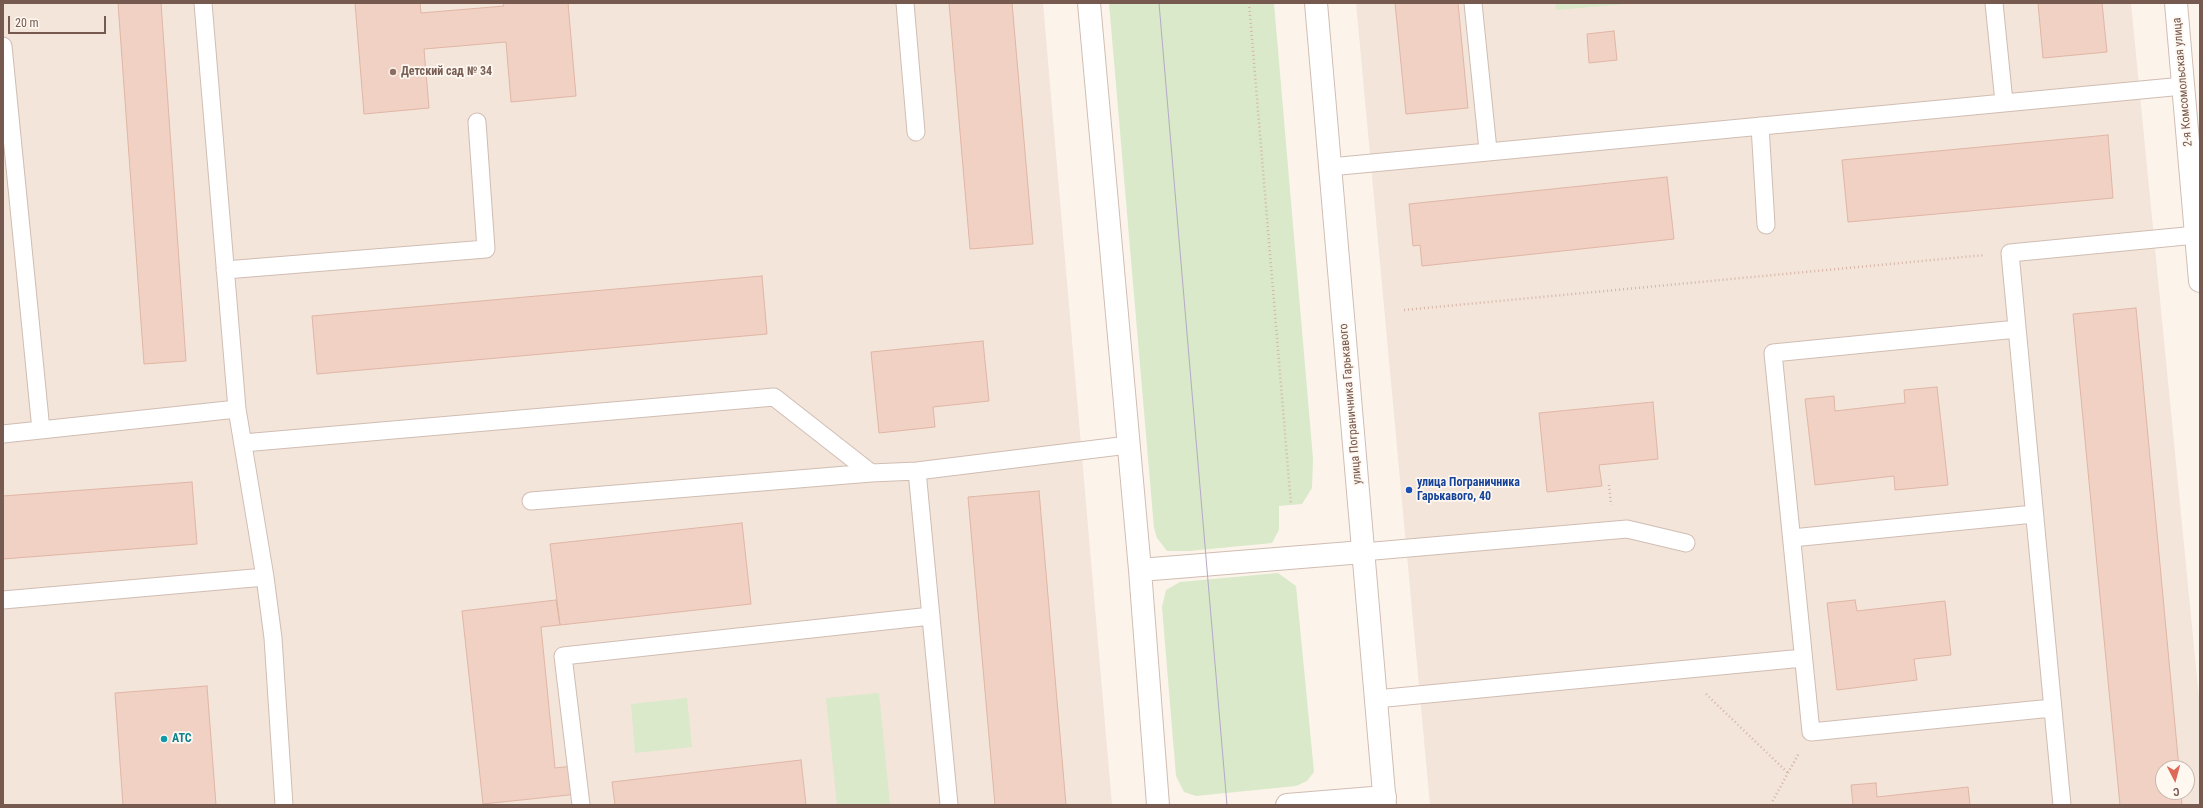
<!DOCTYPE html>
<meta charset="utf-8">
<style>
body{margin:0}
#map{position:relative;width:2203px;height:808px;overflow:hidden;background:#fcf4eb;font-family:"Roboto Condensed",sans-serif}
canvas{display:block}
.frame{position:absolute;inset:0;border:4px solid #76594f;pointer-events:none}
.north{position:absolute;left:2155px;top:760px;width:40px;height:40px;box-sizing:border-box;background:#fef8f1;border:1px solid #c8b8b0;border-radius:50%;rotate:174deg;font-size:11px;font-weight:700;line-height:16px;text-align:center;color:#76594f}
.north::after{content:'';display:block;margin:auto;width:14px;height:18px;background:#de6958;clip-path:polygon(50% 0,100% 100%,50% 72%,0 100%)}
.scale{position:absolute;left:8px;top:16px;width:98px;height:18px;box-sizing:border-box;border:2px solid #76594f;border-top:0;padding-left:5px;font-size:12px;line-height:14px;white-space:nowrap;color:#76594f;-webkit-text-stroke:3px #fef8f1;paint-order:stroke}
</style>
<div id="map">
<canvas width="2203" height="808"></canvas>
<div class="frame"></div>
<div class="north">С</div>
<div class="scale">20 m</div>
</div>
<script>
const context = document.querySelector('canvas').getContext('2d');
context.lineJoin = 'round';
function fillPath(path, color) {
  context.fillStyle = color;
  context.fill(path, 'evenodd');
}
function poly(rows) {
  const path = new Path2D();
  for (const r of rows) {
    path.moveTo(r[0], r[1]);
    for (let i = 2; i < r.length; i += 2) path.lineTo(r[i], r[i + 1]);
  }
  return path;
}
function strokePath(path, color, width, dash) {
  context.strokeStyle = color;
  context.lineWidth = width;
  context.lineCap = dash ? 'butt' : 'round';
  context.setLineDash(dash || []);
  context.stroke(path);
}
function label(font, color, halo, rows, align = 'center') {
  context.font = font + ' "Roboto Condensed",sans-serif';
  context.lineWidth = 3.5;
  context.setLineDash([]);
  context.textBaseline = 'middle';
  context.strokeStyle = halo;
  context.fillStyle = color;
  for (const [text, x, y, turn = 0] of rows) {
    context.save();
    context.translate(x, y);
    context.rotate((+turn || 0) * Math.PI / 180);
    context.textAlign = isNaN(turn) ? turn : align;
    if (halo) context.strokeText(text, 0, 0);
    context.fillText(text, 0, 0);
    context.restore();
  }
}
fillPath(poly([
 [3,3,1043,3,1112,805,3,805],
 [1356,3,2131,3,2200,708,2200,805,1430,805],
 [2163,768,2187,768,2187,792,2163,792]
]), '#f3e5da');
fillPath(poly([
 [1109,3,1274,3,1313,459,1312,488,1302,504,1279,506,1279,530,1272,543,1189,551,1167,551,1157,538,1154,528],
 [1555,3,1638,3,1556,10],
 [1278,573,1296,586,1314,772,1307,781,1296,786,1196,796,1184,792,1176,776,1162,607,1166,590,1180,582],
 [879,693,890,805,837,805,826,698],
 [687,698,692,747,635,753,631,704]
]), '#d9e9c9');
const building = poly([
 [118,3,161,3,186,361,144,364,118,3],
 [355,3,420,3,421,13,504,6,503,3,568,3,576,96,511,102,506,42,424,49,429,108,364,114,355,3],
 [949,3,1012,3,1033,244,970,249,949,3],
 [1395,3,1458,3,1468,108,1406,114,1395,3],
 [2038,3,2102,3,2107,52,2043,58,2038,3],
 [1614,31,1617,60,1589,63,1587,34,1614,31],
 [2108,135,2113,198,1848,222,1842,160,2108,135],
 [1667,177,1674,239,1422,266,1420,245,1413,246,1409,204,1667,177],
 [762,276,767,334,317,374,312,316,762,276],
 [2136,308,2179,768,2163,768,2163,792,2181,792,2182,805,2120,805,2105,649,2073,314,2136,308],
 [983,341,989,401,933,407,935,427,879,433,871,352,983,341],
 [1937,387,1948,485,1895,490,1894,476,1815,485,1805,399,1834,396,1835,411,1905,403,1904,390,1937,387],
 [1653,402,1658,459,1599,465,1602,486,1547,492,1539,413,1653,402],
 [192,482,197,544,3,559,3,496,192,482],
 [1039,491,1066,805,995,805,968,497,1039,491],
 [742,523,751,604,560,625,550,544,742,523],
 [556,600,560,625,541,627,555,768,573,766,578,794,483,804,462,611,556,600],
 [1855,600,1857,611,1945,601,1951,655,1914,659,1917,680,1837,690,1827,603,1855,600],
 [207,686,216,805,123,805,115,693,207,686],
 [801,760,806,805,615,805,612,782,801,760],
 [1876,783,1877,797,1968,787,1970,805,1853,805,1851,785,1876,783]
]);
fillPath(building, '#f0d1c4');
strokePath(building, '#e1b6a5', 1);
const service = poly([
 [203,3,237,409,265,577,273,638,284,805],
 [905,3,916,132],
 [1473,3,1488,150],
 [1994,3,2004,102],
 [3,46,41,430],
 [1760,126,1766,225],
 [1330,167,2183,86],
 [225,270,486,249,477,122],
 [2017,329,1773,353,1811,732,2052,708],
 [3,434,237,409],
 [243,443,774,397,871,473,917,471,1128,445],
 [917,471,949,805],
 [531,501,871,473],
 [1792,538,2034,514],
 [1363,552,1627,529,1686,543],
 [3,600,265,577],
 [1376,699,1803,658],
 [581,805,563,656,931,616],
 [2062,805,2010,253,2196,235]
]);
const minor = poly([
 [1089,3,1140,570,1158,805],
 [2176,3,2200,281],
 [1140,570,1363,552],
 [1287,805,1385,797]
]);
const tertiary = poly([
 [1316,3,1385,805]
]);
strokePath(service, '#d0bdb3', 19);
strokePath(minor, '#d0bdb3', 24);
strokePath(tertiary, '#d0bdb3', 24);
strokePath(poly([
 [1249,3,1291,505],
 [1404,310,1985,255],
 [1609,485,1611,505],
 [1706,694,1788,773],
 [1772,805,1772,802,1799,753]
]), '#d5b4a6', 2.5, [1, 3]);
strokePath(service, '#fff', 17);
strokePath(minor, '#fff', 22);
strokePath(tertiary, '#fff', 22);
strokePath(poly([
 [1159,3,1227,805]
]), '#b6a9c6', 1);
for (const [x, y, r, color] of [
 [393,72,4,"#8d6e63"],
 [1409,490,4,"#1a4fb4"],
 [164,739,4,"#0f9aa8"]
]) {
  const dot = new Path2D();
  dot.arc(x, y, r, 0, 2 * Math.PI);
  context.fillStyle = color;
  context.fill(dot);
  strokePath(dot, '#fef8f1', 1.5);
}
label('bold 12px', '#785e54', '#fef8f1', [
 ["Детский сад № 34",401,72]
], 'left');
label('12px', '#76594f', '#fef8f1', [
 ["2-я Комсомольская улица",2183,82,-95],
 ["улица Пограничника Гарькавого",1351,404,-95]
]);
label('bold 12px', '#164399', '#fef8f1', [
 ["улица Пограничника",1417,483],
 ["Гарькавого, 40",1417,497]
], 'left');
label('bold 12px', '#0d838f', '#fef8f1', [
 ["АТС",172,739]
], 'left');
</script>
